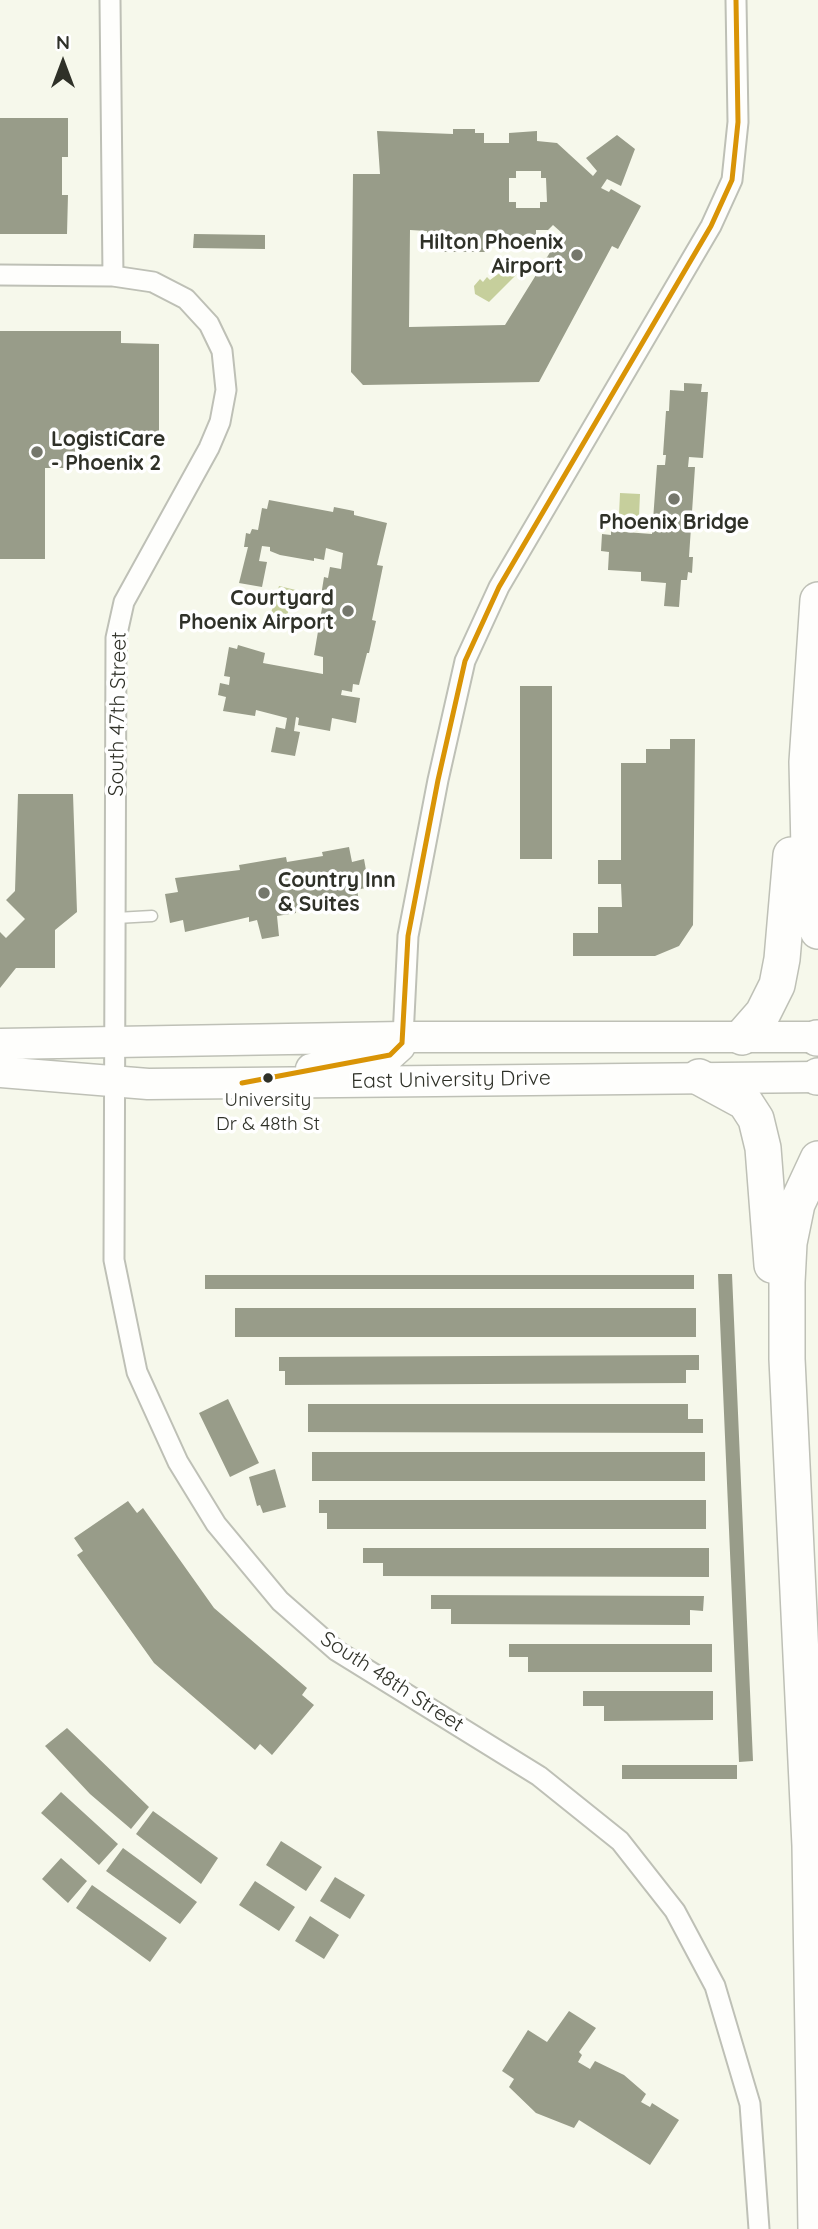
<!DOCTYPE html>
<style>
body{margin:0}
#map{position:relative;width:818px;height:2229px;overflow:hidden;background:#f6f8eb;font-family:Quicksand,sans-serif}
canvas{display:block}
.north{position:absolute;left:28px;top:28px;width:70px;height:70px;-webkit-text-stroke:5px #fff;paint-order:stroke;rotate:0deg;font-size:19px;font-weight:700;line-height:28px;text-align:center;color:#2f3128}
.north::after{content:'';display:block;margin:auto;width:24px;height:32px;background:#2f3128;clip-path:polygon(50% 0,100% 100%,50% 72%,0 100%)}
</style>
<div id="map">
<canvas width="818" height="2229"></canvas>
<div class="north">N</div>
</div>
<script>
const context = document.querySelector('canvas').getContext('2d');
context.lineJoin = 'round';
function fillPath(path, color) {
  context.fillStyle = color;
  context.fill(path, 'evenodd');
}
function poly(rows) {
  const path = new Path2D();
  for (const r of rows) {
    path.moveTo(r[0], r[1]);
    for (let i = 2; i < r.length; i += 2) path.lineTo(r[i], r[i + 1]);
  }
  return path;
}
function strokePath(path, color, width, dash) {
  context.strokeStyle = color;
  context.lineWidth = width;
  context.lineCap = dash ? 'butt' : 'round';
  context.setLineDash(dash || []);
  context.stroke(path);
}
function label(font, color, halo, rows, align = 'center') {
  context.font = font + ' Quicksand,sans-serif';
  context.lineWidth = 7;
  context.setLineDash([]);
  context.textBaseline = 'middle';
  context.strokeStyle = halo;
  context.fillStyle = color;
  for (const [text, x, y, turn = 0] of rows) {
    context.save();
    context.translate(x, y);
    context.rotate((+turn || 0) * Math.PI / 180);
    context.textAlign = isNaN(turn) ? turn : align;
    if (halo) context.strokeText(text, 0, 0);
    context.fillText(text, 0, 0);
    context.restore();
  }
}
fillPath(poly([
 [509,266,517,274,489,302,475,294,474,286,480,279,483,282,487,277,490,280],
 [620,493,640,494,639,517,619,515],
 [279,586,296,590,286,618,271,613]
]), '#c6cf9c');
fillPath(poly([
 [0,118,68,118,68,157,62,157,62,195,68,195,67,234,0,234],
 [453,129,475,129,475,133,484,133,484,143,509,143,509,133,537,131,537,141,557,143,593,176,597,171,586,158,617,135,635,149,621,186,607,179,601,188,609,192,611,189,641,206,618,249,612,246,539,382,363,385,351,372,353,174,380,174,377,131,453,134],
 [516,171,541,171,541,178,546,178,547,202,540,202,540,208,516,208,516,202,509,202,509,178,516,178],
 [553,225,562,233,505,325,409,327,410,230,427,231,427,242,442,242,442,252,485,252,489,246,509,246,509,242,536,242,536,230,548,230],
 [194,234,265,235,265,249,193,248],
 [0,331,121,331,121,343,159,344,159,437,75,437,75,468,45,468,45,559,0,559],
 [684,383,702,384,701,392,708,392,703,458,689,457,688,467,695,467,689,557,693,557,692,573,688,572,687,580,681,580,679,607,664,606,666,583,641,581,641,572,608,570,609,552,601,551,602,534,611,535,611,531,652,534,657,465,665,465,666,455,663,455,666,411,669,411,670,390,684,391],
 [269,500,333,512,334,507,354,511,354,515,387,523,377,565,383,566,372,620,376,621,369,653,367,653,359,685,353,684,352,692,342,690,341,695,360,698,356,723,332,718,330,731,298,725,299,718,296,717,294,731,300,732,295,756,271,752,276,727,285,729,287,718,256,710,255,716,223,711,226,697,218,695,220,683,229,685,230,677,224,676,229,647,237,649,238,645,265,653,263,663,323,674,323,657,314,655,323,602,320,602,324,577,328,578,330,567,341,569,343,553,326,548,324,560,314,558,314,561,280,555,270,551,270,547,262,546,259,561,267,562,262,587,239,583,248,547,244,547,246,533,250,534,252,529,258,530,262,508,267,509],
 [520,686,552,686,552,859,520,859],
 [670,739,695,739,693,925,679,946,655,956,573,956,573,933,598,933,598,907,622,907,621,884,598,884,598,860,621,860,621,763,646,763,646,749,670,749],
 [18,794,73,794,77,912,55,930,55,968,16,968,0,988,0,932,6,938,25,919,6,900,15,891],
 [349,847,352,862,364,859,369,887,357,890,359,901,296,908,296,913,277,916,279,936,262,939,257,920,249,922,249,917,185,932,183,920,170,923,165,894,178,892,175,878,240,870,239,865,286,857,287,862,323,856,322,852],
 [718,1274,732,1274,753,1761,739,1762],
 [205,1275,694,1275,694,1289,205,1289],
 [235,1308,696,1308,696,1337,235,1337],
 [699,1355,699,1370,686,1370,686,1383,285,1385,285,1371,279,1371,279,1357],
 [228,1399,259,1463,230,1477,199,1413],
 [308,1404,688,1404,688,1419,703,1419,703,1433,308,1432],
 [312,1452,705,1452,705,1481,312,1481],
 [275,1469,286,1507,263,1513,260,1505,257,1506,249,1477],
 [319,1500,706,1500,706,1529,327,1529,327,1513,319,1513],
 [128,1501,137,1513,143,1508,214,1608,307,1688,302,1695,314,1705,272,1755,260,1744,255,1750,154,1663,77,1555,83,1551,74,1538],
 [363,1548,709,1548,709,1577,383,1576,383,1563,363,1563],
 [431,1595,704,1596,703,1611,690,1610,690,1625,451,1624,451,1609,431,1609],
 [509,1644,712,1644,712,1672,528,1672,528,1657,509,1657],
 [583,1691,713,1691,713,1720,604,1721,604,1706,583,1706],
 [67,1728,149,1807,131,1829,90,1794,45,1746],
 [622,1765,737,1765,737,1779,622,1779],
 [61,1792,118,1844,99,1865,41,1813],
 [153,1811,218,1858,201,1884,136,1834],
 [281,1841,322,1867,306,1891,266,1865],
 [123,1848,197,1902,180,1924,106,1871],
 [61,1858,87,1881,68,1903,42,1879],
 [335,1877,365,1895,350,1919,320,1901],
 [255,1881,295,1907,279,1931,239,1905],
 [92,1885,167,1938,150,1962,76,1908],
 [310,1916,339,1935,324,1959,295,1941],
 [569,2011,596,2028,579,2052,582,2055,578,2062,590,2069,595,2061,624,2075,646,2094,641,2102,650,2107,652,2103,679,2120,650,2165,579,2120,574,2128,536,2113,509,2087,514,2079,502,2071,528,2030,547,2042]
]), '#989c89');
const service = poly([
 [116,918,152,916]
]);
const minor = poly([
 [110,0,113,276],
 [0,275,113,276,153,282,186,299,209,324,222,351,226,390,220,422,209,448,124,602,116,638,114,1260,137,1372,178,1462,216,1524,280,1601,337,1651,539,1776,620,1841,675,1911,715,1986,750,2104,759,2229],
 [403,1037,408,936,438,780,465,661,499,587,711,226,732,180,738,122,736,0]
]);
const primary = poly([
 [0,1044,403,1037,818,1037],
 [311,1069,390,1055,400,1046],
 [0,1072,148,1084,818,1077]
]);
const motorway = poly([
 [818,600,807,762,810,893,818,931],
 [742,1037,763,1013,777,985,782,959,791,855],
 [817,1038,818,1038],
 [699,1077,745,1102,756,1119,763,1148,772,1265],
 [817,1077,818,1076],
 [816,2229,810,1846,787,1359,787,1282,789,1243,797,1204,818,1159]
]);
strokePath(service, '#bec0b6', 13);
strokePath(minor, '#bec0b6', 23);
strokePath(primary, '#bec0b6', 33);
strokePath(motorway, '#bec0b6', 38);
strokePath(service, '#fefefc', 10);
strokePath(minor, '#fefefc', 19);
strokePath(primary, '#fefefc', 30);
strokePath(motorway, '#fefefc', 35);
strokePath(poly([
 [242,1083,390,1055,402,1043,408,936,438,780,465,661,499,587,711,226,732,180,738,122,736,0]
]), '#d99406', 5);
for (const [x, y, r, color] of [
 [577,255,7,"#75776c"],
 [37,452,7,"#75776c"],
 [674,499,7,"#75776c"],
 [348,611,7,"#75776c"],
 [264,893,7,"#75776c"],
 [268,1078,6,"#2f3128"]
]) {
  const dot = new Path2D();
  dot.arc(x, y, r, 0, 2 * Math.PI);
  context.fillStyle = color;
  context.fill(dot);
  strokePath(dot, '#fff', 2.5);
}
label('19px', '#2f3128', '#fff', [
 ["University",268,1100],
 ["Dr & 48th St",268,1124]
]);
label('bold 21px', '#2f3128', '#fff', [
 ["Hilton Phoenix",563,243],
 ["Airport",563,267],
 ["LogistiCare",51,440,"left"],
 ["- Phoenix 2",51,464,"left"],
 ["Phoenix Bridge",674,523,"center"],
 ["Courtyard",334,599],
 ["Phoenix Airport",334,623],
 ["Country Inn",278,881,"left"],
 ["& Suites",278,905,"left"]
], 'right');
label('21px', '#2f3128', '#fff', [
 ["South 47th Street",118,714,-89],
 ["East University Drive",451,1080,-1],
 ["South 48th Street",392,1682,33]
]);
</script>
